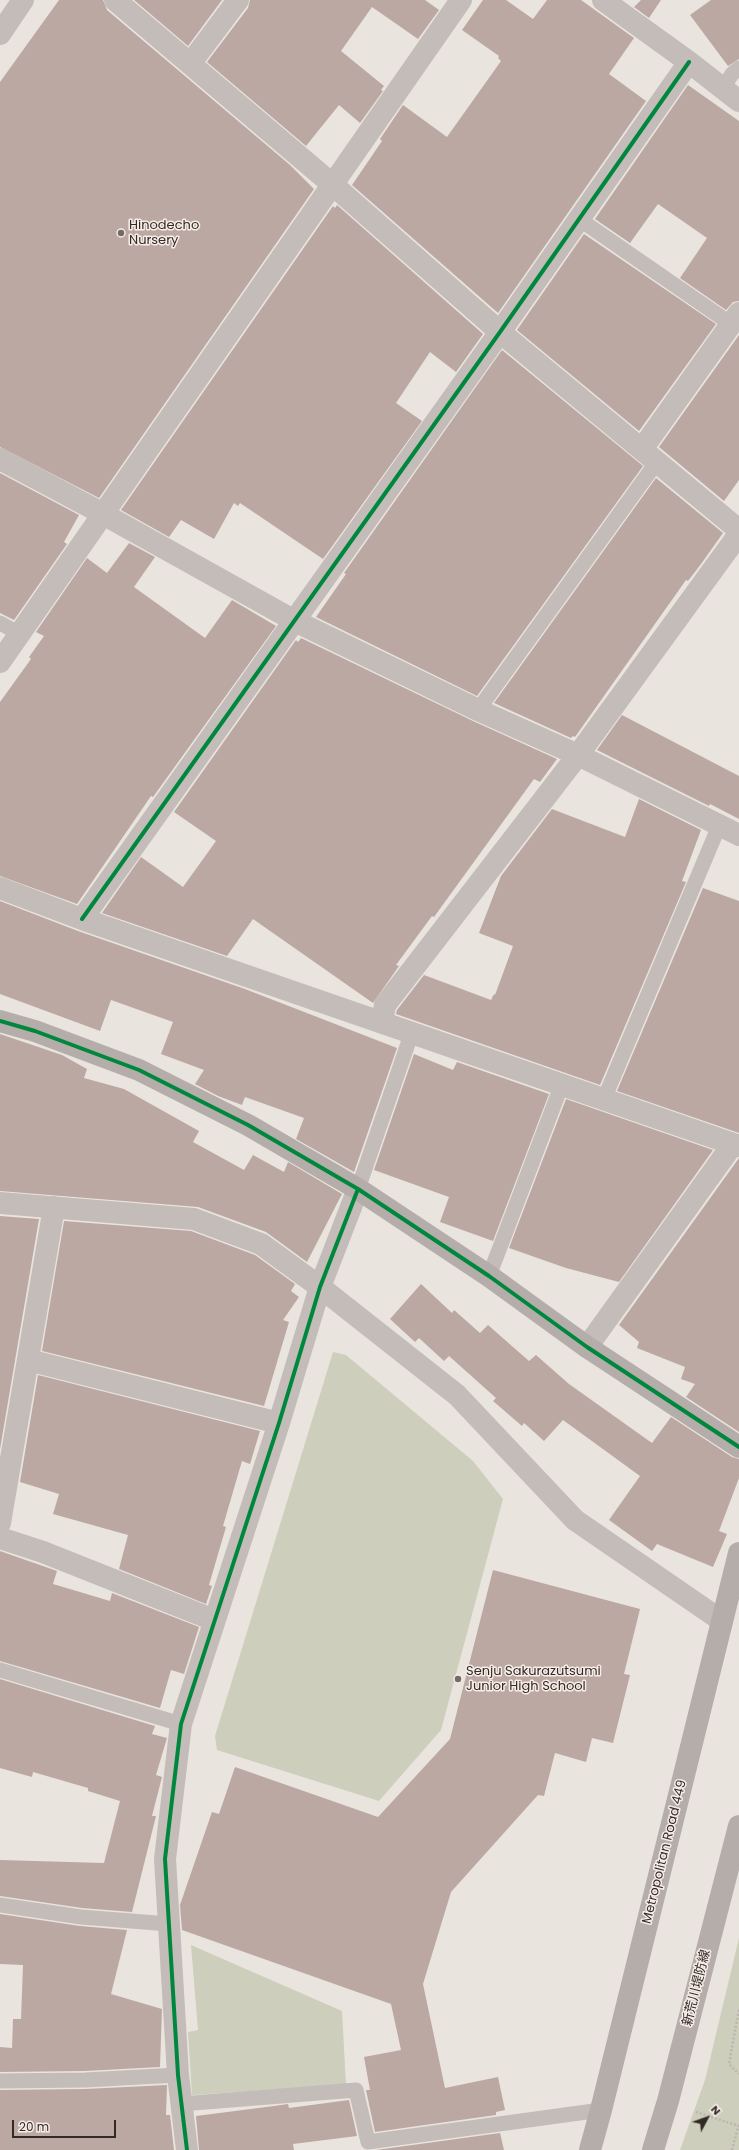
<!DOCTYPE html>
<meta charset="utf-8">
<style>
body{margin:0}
#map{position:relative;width:739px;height:2150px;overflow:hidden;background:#eae4df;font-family:Poppins,sans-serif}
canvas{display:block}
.north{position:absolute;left:687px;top:2098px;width:40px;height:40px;-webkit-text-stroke:3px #f7ede7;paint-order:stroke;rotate:49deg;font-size:11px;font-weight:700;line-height:16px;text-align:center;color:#332a28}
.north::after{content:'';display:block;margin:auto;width:14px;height:18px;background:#332a28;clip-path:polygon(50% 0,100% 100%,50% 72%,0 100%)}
.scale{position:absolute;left:12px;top:2120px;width:104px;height:18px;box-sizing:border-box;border:2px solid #332a28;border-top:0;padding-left:5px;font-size:12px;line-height:14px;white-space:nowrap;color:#332a28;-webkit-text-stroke:3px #f7ede7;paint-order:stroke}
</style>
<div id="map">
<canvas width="739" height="2150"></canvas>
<div class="north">N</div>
<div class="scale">20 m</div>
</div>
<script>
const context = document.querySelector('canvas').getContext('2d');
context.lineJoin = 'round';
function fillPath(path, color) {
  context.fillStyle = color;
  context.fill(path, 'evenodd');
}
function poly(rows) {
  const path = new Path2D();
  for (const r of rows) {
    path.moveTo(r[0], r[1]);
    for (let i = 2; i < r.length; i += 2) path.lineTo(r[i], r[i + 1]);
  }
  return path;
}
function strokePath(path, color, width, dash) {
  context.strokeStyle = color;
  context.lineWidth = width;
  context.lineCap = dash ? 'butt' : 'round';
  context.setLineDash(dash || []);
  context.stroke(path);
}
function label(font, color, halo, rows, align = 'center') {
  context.font = font + ' Poppins,"Noto Sans JP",sans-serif';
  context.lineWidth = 3;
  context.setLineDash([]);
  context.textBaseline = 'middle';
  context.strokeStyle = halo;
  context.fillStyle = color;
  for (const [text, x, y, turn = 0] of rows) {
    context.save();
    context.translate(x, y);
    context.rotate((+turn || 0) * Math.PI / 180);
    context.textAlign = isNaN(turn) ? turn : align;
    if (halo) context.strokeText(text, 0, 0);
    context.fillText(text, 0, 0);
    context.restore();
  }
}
fillPath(poly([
 [333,1352,346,1355,473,1461,503,1499,441,1730,379,1801,217,1750,215,1736],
 [739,1938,739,2150,680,2150,705,2080],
 [191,1945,342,2011,346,2085,192,2095,188,2032,198,2030]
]), '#cdcebb');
fillPath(poly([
 [59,0,103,0,107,10,290,165,314,189,99,498,0,447,0,82],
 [134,0,222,0,188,46],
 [250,0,425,0,439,10,418,39,372,7,341,51,384,86,381,90,383,91,360,123,339,105,306,146,207,62,248,8],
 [483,0,506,0,533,19,547,0,581,0,634,38,609,74,646,101,498,313,352,185,382,141,380,139,403,105,447,137,501,61,498,58,499,56,462,30],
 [641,0,661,0,649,18,634,7],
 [711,0,739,0,739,59,728,66,690,15],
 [688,85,739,121,739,301,733,302,726,310,680,278,707,238,658,204,630,243,595,219],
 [337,205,483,334,456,372,430,352,396,403,422,421,323,559,240,503,238,506,234,503,214,539,181,520,169,537,121,510,333,206,335,208],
 [584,234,716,324,639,431,517,330],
 [739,335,739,480,724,501,659,447],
 [502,350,643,466,477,696,316,617,346,574,344,573],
 [0,473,79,515,64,542,67,544,14,620,0,613],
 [656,478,723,533,701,564,688,581,686,580,575,737,573,736,571,738,494,703],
 [129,543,155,557,134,587,205,638,232,600,276,626,153,797,151,796,77,904,0,876,0,702,31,659,29,657,44,636,36,632,87,558,107,573],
 [301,638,473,721,557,759,540,782,534,779,434,917,432,916,396,965,399,966,373,1003,253,919,227,956,102,913,141,857,183,887,216,841,174,812,296,640,298,642],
 [622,715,739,776,739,819,710,804,709,806,597,750],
 [639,799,701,830,682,881,686,882,600,1085,396,1014,397,1010,424,975,491,1000,494,994,495,995,513,946,479,933,501,876,552,809,625,837],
 [703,888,739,901,739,1133,617,1091],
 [0,901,78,931,245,989,397,1048,354,1172,296,1139,304,1118,245,1097,242,1105,218,1096,195,1084,204,1070,161,1054,173,1022,111,1000,100,1031,0,994],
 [0,1034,62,1055,87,1069,84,1078,124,1089,199,1131,193,1142,244,1170,253,1155,284,1172,288,1162,342,1194,307,1262,266,1232,198,1207,0,1191],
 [414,1054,453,1070,457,1062,549,1094,493,1241,440,1222,449,1197,374,1170],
 [566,1099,713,1150,619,1282,566,1268,509,1248],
 [739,1158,739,1432,686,1397,695,1384,681,1379,685,1367,637,1348,639,1342,619,1325],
 [0,1216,39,1219,0,1449],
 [64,1221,191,1231,255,1255,295,1284,291,1291,299,1297,283,1320,289,1322,264,1406,42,1351],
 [421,1284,452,1313,454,1310,480,1333,488,1325,529,1361,536,1355,569,1384,652,1443,671,1417,732,1457,739,1459,739,1478,719,1531,727,1534,713,1567,657,1544,652,1551,609,1520,640,1476,563,1420,544,1441,524,1423,522,1426,493,1401,496,1398,449,1356,444,1361,419,1338,415,1342,390,1319],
 [38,1375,260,1431,250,1464,242,1461,223,1526,226,1527,209,1585,212,1586,206,1604,119,1569,128,1535,53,1514,59,1494,20,1482],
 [0,1551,57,1571,53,1584,110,1601,112,1593,199,1627,184,1674,171,1670,160,1708,0,1661],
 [493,1570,640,1609,624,1674,630,1675,613,1743,592,1738,586,1762,555,1753,544,1796,538,1795,451,1892,423,1984,445,2088,498,2077,505,2110,496,2112,496,2115,375,2132,366,2090,370,2090,364,2057,401,2050,391,2004,182,1930,180,1905,212,1812,219,1814,235,1767,378,1817,450,1739],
 [0,1679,155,1726,152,1734,167,1738,156,1775,162,1777,152,1816,156,1816,132,1912,82,1908,0,1896,0,1860,104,1863,120,1801,88,1791,88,1788,33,1772,32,1777,0,1768],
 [0,1914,80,1926,127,1930,111,1994,162,2009,160,2067,85,2071,0,2072,0,2047,12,2048,13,2019,21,2019,23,1965,0,1964],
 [167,2085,166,2115,170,2115,174,2150,0,2150,0,2090,85,2089],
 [349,2100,357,2136,293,2144,294,2150,199,2150,196,2116,274,2106,288,2104,289,2108],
 [500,2133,504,2150,376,2150]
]), '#bca8a2');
strokePath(poly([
 [739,2010,729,2064,739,2074],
 [696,2112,739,2126],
 [732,2150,739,2124]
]), '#bcb5b1', 2.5, [2, 2]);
strokePath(poly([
 [723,88,732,74,739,68],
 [579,219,731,324],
 [0,623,20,634],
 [478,710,656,463],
 [604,1099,719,826],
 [358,1189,412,1032],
 [489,1276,562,1084],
 [0,1670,181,1724],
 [0,1905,81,1917,169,1924],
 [0,2081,85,2080,178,2075],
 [181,2104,356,2090,368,2142,601,2110]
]), '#c3bcb9', 15);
strokePath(poly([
 [115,0,333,185,500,332,739,530],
 [603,0,689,62,739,101],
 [0,34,23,0],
 [190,64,238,0],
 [642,449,739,313],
 [0,459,94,509,295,621,478,710,578,755,739,835],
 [0,662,461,0],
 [0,888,82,919,739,1146],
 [82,919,500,332,689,62],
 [382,1022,385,1005,578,755,739,534],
 [0,1203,194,1219,261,1244,320,1287,457,1395,575,1520,722,1621],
 [587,1347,733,1144],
 [28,1360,279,1423],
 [0,1523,54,1207],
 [0,1538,43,1552,214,1620],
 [187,2150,178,2075,165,1859,181,1724,279,1423,320,1287,358,1189]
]), '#c3bcb9', 22);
strokePath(poly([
 [0,1021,35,1031,139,1070,248,1125,358,1189,489,1276,587,1347,739,1447],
 [590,2150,601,2110,739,1553],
 [653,2150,668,2101,739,1826]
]), '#b4ada9', 22);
strokePath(poly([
 [82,919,500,332,689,62],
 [0,1021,35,1031,139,1070,248,1125,358,1189,489,1276,587,1347,739,1447],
 [187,2150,178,2075,165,1859,181,1724,279,1423,320,1287,358,1189]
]), '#00873e', 4);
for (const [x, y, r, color] of [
 [121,233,4,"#736b68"],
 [458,1679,4,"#736b68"]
]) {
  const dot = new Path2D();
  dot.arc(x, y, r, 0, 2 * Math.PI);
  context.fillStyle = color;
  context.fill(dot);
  strokePath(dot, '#f7ede7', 1.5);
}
label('13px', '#332a28', '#f7ede7', [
 ["Hinodecho",129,226],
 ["Nursery",129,241],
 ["Senju Sakurazutsumi",466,1672],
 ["Junior High School",466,1687]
], 'left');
label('13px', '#332a28', '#f7ede7', [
 ["Metropolitan Road 449",665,1852,-76],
 ["新荒川堤防線",697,1988,-76]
]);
</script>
